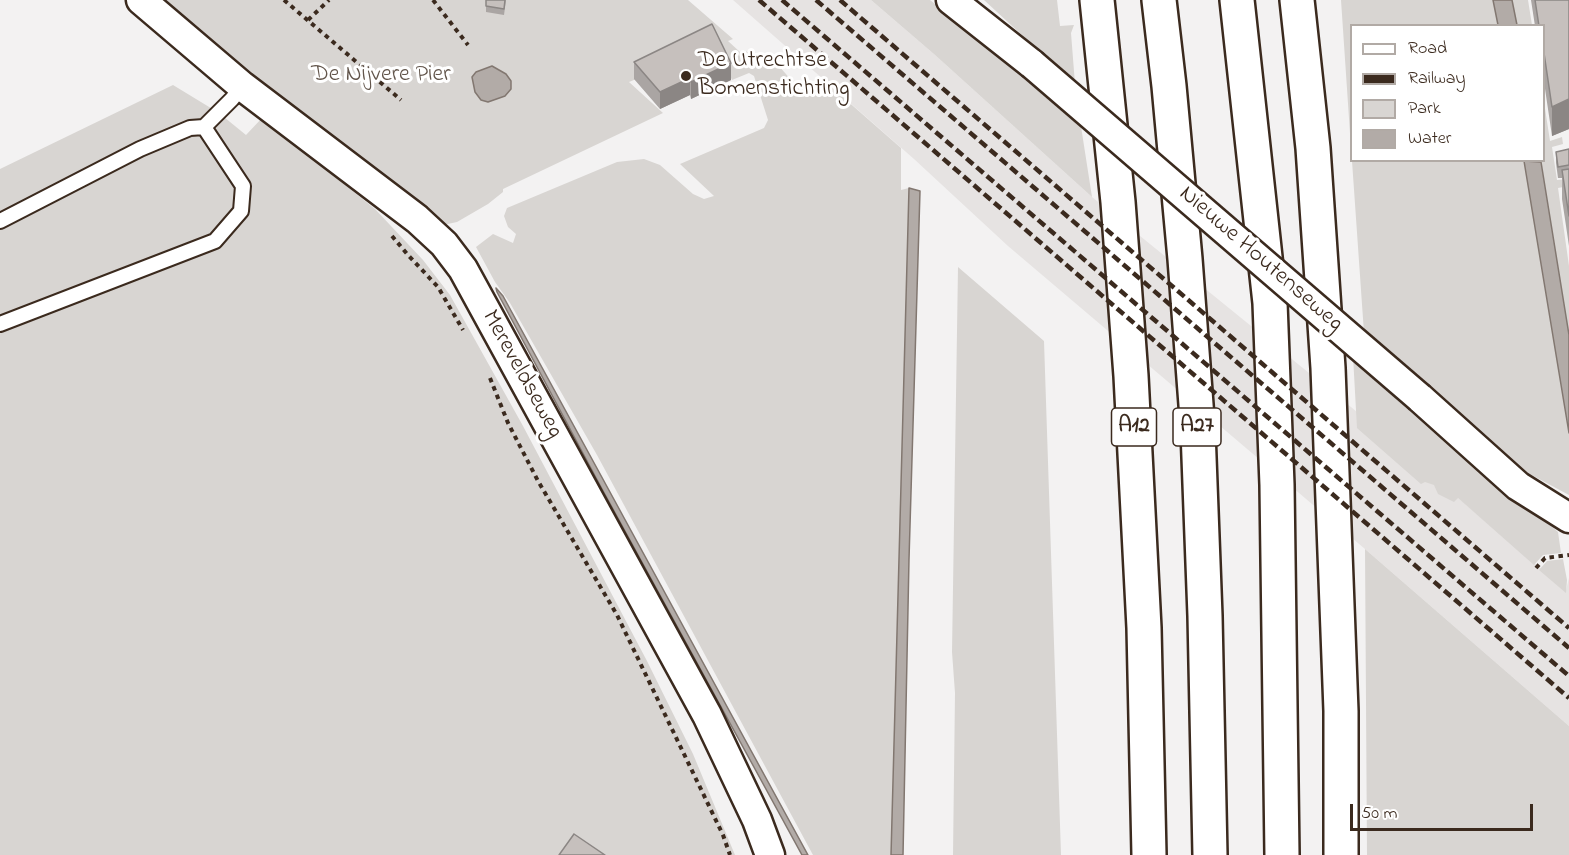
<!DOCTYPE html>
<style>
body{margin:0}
#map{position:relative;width:1569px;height:855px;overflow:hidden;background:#f3f2f2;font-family:"Indie Flower",sans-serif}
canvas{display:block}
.legend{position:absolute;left:1350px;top:24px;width:195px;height:138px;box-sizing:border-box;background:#fff;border:2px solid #b1aaa5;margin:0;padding:8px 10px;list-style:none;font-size:18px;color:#3b2a1e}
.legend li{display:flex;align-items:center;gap:12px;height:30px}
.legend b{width:30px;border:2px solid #b1aaa5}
.scale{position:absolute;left:1350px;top:804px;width:183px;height:27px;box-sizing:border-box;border:3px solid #3b2a1e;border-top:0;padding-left:8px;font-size:18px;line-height:21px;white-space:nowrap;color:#3b2a1e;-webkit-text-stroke:4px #fff;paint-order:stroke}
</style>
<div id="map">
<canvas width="1569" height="855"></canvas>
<ul class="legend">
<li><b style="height:8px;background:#fff"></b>Road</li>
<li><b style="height:8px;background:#3b2a1e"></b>Railway</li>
<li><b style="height:16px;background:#d8d5d2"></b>Park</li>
<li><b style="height:16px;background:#b2aba7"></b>Water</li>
</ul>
<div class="scale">50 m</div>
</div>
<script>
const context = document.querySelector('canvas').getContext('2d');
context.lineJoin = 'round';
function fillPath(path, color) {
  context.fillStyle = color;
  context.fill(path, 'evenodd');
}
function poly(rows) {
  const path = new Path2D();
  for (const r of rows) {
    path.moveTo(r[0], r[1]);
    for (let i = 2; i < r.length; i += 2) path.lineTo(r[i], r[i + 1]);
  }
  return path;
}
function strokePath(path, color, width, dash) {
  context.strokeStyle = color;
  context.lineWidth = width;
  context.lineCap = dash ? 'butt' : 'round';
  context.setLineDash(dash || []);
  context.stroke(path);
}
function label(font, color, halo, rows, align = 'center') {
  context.font = font + ' "Indie Flower",sans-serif';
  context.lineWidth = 6;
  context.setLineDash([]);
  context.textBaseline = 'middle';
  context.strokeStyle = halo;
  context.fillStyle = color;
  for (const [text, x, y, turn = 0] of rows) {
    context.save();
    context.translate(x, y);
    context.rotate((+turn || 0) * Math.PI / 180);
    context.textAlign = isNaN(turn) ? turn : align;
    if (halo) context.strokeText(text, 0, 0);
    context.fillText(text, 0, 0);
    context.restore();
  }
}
fillPath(poly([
 [733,0,871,0,935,55,1092,197,1367,420,1566,590,1569,578,1569,726,1365,549,1008,246,914,159]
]), '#e6e3e2');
fillPath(poly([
 [148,0,688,0,733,39,728,41,740,52,744,50,757,57,772,58,792,81,807,88,816,84,828,84,901,148,901,190,909,188,896,855,813,855,597,455,510,303,495,282,476,247,493,234,513,243,516,234,508,227,504,216,507,208,617,162,644,159,660,165,693,194,704,199,714,196,680,164,764,128,768,120,754,76,749,73,732,80,716,46,629,82,663,113,503,189,503,192,488,204,457,222,443,225],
 [871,0,930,0,962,26,1013,60,1016,71,1023,74,1080,120,1092,197,935,55],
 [984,0,1057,0,1060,26,1074,25,1071,33,1075,84],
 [1341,0,1502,0,1506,25,1352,26,1351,148],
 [1512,0,1528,0,1532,25,1517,25],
 [173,85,219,113,246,135,262,118,375,209,423,260,450,295,523,426,647,661,693,754,735,855,0,855,0,169],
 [1544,102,1550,141,1562,137,1563,144,1552,147,1557,180,1569,179,1569,186,1558,188,1569,266,1569,335,1541,161,1544,160],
 [1352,161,1529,161,1569,404,1569,495,1528,473,1364,333],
 [958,267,1044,341,1061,855,953,855,955,693,952,652],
 [1353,356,1558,532,1561,553,1543,555,1534,565,1458,498,1454,502,1438,494,1434,485,1425,482,1421,484,1357,428],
 [1365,549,1569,726,1569,855,1367,855],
 [1563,559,1567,580,1566,593,1539,570,1547,561]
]), '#d8d5d2');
const water = poly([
 [1493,0,1512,0,1517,25,1498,25,1493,0],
 [492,66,506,74,511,81,511,89,505,96,488,102,481,100,475,92,472,77,476,72,492,66],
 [1524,161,1541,162,1569,335,1569,433,1524,161],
 [909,188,920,191,909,559,903,855,891,855,909,188],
 [496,288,503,296,808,855,802,855,602,489,497,292,496,288]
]);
fillPath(water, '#b2aba7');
strokePath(water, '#827770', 1.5);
const service = poly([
 [0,221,140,149,190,128,204,127,232,99,242,86],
 [0,324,215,241,241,211,243,186,204,127]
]);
const minor = poly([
 [141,0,242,86,417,219,444,244,463,269,707,715,757,820,770,855],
 [951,0,1032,64],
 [1420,398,1518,486,1569,518]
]);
const motorway = poly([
 [1097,0,1118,202,1131,376,1144,628,1149,855],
 [1159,0,1169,86,1185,259,1198,431,1205,616,1210,855],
 [1237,0,1270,303,1277,485,1282,855],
 [1297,0,1313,148,1328,368,1341,711,1341,855]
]);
strokePath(service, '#3b2a1e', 18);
strokePath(minor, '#3b2a1e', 33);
strokePath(motorway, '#3b2a1e', 38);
strokePath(poly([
 [284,0,401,100],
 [433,0,468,45],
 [308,20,329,0],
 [392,236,408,255,438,287,463,330],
 [490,378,508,423,538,481,617,615,723,835,730,855],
 [1536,568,1545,558,1569,555]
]), '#3b2a1e', 4, [4.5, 4.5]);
strokePath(service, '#fff', 14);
strokePath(minor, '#fff', 28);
strokePath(motorway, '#fff', 33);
strokePath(poly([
 [759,0,1569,698],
 [782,0,1569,676],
 [816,0,1569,648],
 [840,0,1569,628]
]), '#3b2a1e', 4.5, [9, 4.5]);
const minorBridge = poly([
 [1032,64,1420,398]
]);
strokePath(minorBridge, '#3b2a1e', 33, []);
strokePath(minorBridge, '#fff', 28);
fillPath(poly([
 [506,0,504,15,486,12,486,6],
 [1531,0,1569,0,1569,129,1552,136,1544,82,1544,26,1535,26],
 [634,62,731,80,691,99,690,95,660,109,634,79],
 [1569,149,1569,246,1562,199,1562,178,1558,178,1556,163,1556,152]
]), '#aaa5a3');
fillPath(poly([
 [731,63,731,80,691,99,691,82],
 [690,78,690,95,660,109,660,92],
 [1569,99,1569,129,1552,136,1552,107]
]), '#8b8684');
const building = poly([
 [486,0,505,0,504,9,486,6,486,0],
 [1535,0,1569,0,1569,99,1552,107,1544,53,1544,26,1539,26,1535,0],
 [712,24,731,63,691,82,690,78,660,92,634,62,712,24],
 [1569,149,1569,165,1558,167,1556,152,1569,149],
 [1569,169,1569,216,1562,170,1569,169],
 [574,834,605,855,559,855,574,834]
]);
fillPath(building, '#c6c0bd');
strokePath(building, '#8b8684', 1.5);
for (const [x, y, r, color] of [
 [686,76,6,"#3b2a1e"]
]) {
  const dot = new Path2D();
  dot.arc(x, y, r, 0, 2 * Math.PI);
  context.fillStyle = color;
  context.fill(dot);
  strokePath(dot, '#fff', 2);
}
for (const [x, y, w] of [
 [1134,427,45],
 [1197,427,48]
]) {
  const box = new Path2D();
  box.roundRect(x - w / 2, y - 19, w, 38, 4.5);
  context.fillStyle = '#fff';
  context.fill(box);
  strokePath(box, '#3b2a1e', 1.5);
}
label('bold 22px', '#3b2a1e', null, [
 ["A12",1134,427],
 ["A27",1197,427]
]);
label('24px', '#3b2a1e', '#fff', [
 ["De Utrechtse",698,62],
 ["Bomenstichting",698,90]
], 'left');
label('24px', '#62554b', '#fff', [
 ["De Nijvere Pier",381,76]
]);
label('24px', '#3b2a1e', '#fff', [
 ["Nieuwe Houtenseweg",1260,260,41],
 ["Mereveldseweg",521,375,61]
]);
</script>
